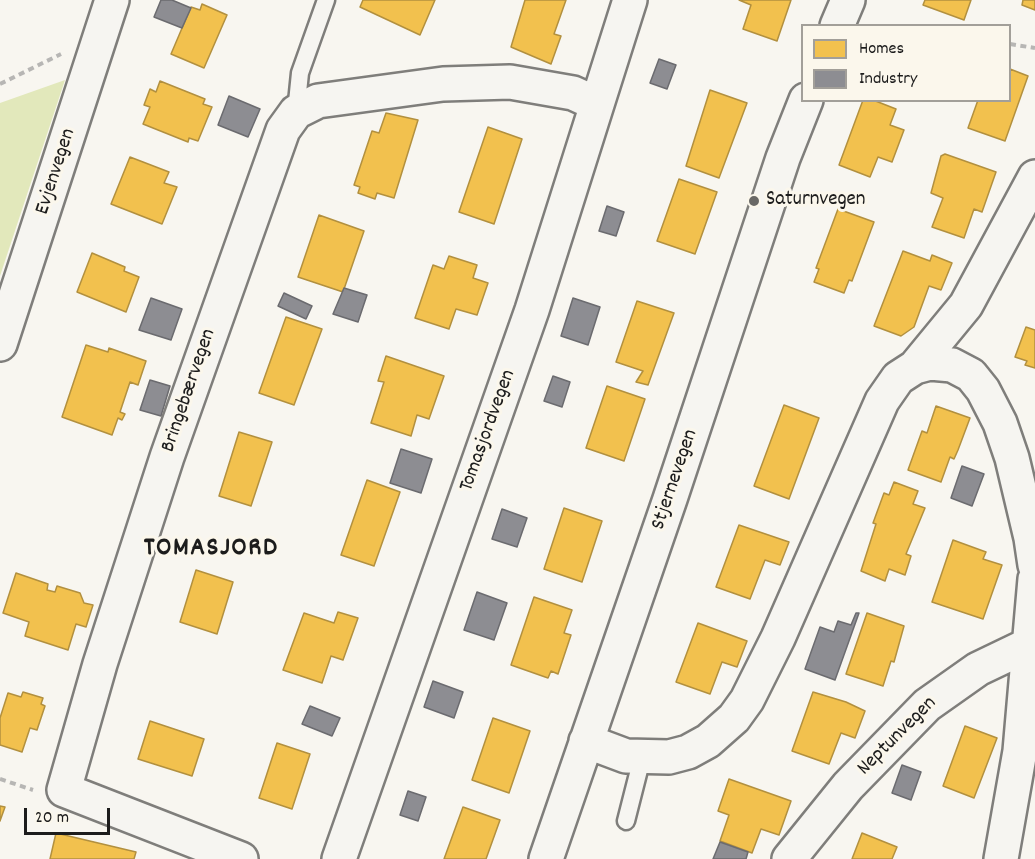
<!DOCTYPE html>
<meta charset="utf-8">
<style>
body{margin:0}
#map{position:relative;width:1035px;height:859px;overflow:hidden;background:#f8f6f0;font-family:Dekko,sans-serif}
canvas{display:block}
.legend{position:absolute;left:801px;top:24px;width:210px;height:78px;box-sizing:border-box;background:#fbf7ec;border:2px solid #a29f99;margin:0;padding:8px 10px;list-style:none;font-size:18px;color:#1c1c1c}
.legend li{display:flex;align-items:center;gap:12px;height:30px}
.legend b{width:30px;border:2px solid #a29f99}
.scale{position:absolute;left:24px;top:808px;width:86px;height:27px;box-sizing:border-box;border:3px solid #1c1c1c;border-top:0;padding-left:8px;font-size:18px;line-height:21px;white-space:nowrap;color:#1c1c1c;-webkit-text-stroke:4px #fbf7ec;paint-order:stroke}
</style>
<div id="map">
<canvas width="1035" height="859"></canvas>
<ul class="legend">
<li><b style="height:16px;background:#f2c14e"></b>Homes</li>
<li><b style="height:16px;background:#8d8d92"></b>Industry</li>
</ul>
<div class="scale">20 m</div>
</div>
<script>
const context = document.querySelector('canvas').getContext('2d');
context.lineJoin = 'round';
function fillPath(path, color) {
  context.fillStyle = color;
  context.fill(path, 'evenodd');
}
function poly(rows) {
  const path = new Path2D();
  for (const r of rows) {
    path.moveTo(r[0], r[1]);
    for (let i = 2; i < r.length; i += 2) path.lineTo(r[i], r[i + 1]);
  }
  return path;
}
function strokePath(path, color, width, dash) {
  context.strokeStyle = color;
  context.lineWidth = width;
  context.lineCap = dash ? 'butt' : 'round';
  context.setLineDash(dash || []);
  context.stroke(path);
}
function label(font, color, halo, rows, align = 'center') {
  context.font = font + ' Dekko,sans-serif';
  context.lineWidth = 6;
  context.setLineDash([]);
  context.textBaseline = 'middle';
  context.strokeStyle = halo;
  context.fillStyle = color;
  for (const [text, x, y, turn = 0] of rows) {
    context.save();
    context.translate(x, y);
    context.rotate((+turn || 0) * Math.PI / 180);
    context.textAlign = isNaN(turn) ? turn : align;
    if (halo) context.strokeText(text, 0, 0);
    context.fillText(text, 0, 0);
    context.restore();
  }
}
fillPath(poly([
 [65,80,0,276,0,103]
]), '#e2e8bb');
const homes = poly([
 [363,0,435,0,420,35,360,7,363,0],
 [525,0,566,0,554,34,561,36,551,64,511,47,525,0],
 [739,0,791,0,777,41,743,29,751,5,739,0],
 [925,0,971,0,964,20,923,5,925,0],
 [1023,0,1035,0,1035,10,1022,5,1023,0],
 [202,4,227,15,204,68,171,54,191,7,200,10,202,4],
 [1010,69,1028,76,1005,141,968,128,978,100,1010,100,1010,69],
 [160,81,205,99,203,104,212,107,198,141,189,138,188,142,143,124,150,107,144,105,150,89,156,92,160,81],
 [710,90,747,103,719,178,686,166,710,90],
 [863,100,873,100,896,109,890,125,904,130,892,162,878,157,870,177,839,165,863,100],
 [386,113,418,120,394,198,377,193,375,199,358,193,360,187,354,185,372,131,379,133,386,113],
 [488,127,522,139,494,224,459,212,488,127],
 [945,154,996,172,982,212,974,209,964,238,932,227,943,198,931,193,941,156,945,154],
 [130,157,169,172,164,183,177,187,162,224,111,204,130,157],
 [679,179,717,192,695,254,657,241,679,179],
 [838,209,874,222,852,281,849,280,844,293,814,282,819,269,816,268,838,209],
 [319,215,364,231,343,292,298,277,319,215],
 [903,251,930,261,932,255,952,263,941,290,929,286,914,327,901,336,874,326,903,251],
 [92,253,125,267,124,271,139,277,126,312,77,292,92,253],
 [449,256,477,265,473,278,488,283,477,315,456,309,449,329,415,318,433,265,444,269,449,256],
 [637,301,674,313,648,385,636,382,643,371,616,362,637,301],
 [286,317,322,329,294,405,259,393,286,317],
 [1026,327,1035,330,1035,368,1025,365,1027,361,1015,357,1026,327],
 [86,345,108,352,109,348,146,361,138,385,130,382,120,412,125,414,122,420,118,418,112,435,62,417,86,345],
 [386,356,444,376,429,419,417,415,411,436,371,423,384,382,378,381,386,356],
 [607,386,645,399,624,461,586,448,607,386],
 [784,405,819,418,789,499,754,486,784,405],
 [936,406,970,418,958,450,954,459,950,457,941,482,908,470,922,431,927,433,936,406],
 [239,432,272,442,251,506,219,496,239,432],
 [367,480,400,492,374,566,341,555,367,480],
 [894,482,918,491,913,504,925,508,906,554,911,556,905,575,889,569,885,581,861,571,876,524,873,523,884,493,889,495,894,482],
 [564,508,602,521,582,582,544,569,564,508],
 [739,525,789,542,780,565,765,560,750,599,716,587,739,525],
 [953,540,986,552,983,559,1002,565,983,619,932,602,953,540],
 [196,570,233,582,217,634,180,622,196,570],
 [16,573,48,584,47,590,55,592,57,586,80,593,84,603,93,605,86,627,76,624,68,650,25,636,29,622,3,613,16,573],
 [534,597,572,610,564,633,571,635,558,674,551,671,548,678,511,665,534,597],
 [338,612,358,618,343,660,331,656,322,683,283,670,304,613,334,623,338,612],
 [867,613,904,626,894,662,891,661,883,686,846,674,867,613],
 [698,623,747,641,737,667,722,662,710,694,676,682,698,623],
 [23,692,43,698,41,704,45,706,37,730,30,728,22,752,0,745,0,718,8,693,21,697,23,692],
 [813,692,846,702,865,711,855,738,841,733,829,764,792,751,813,692],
 [493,718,530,731,509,793,472,780,493,718],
 [150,721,204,739,192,776,138,759,150,721],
 [965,726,997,738,974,798,943,786,965,726],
 [277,743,310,754,292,809,259,798,277,743],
 [729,779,791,801,779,835,761,829,752,853,720,841,729,815,718,811,729,779],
 [0,806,5,807,0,821,0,806],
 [463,807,500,820,486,859,444,859,463,807],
 [56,833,136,852,134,859,50,859,56,833],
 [862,833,897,847,892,859,852,859,862,833]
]);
fillPath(homes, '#f2c14e');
strokePath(homes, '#b2903f', 1.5);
const industry = poly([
 [161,0,172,0,191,8,182,28,154,17,161,0],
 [659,59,676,65,667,89,650,83,659,59],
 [229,96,260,109,248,137,218,125,229,96],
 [607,206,624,212,616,236,599,231,607,206],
 [344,288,367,295,358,322,333,314,344,288],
 [284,293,312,306,306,319,278,306,284,293],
 [151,298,182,309,171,340,139,330,151,298],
 [573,298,600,307,588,345,561,336,573,298],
 [553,376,570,382,562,407,544,401,553,376],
 [150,380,170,386,161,416,140,410,150,380],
 [401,449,432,459,421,493,390,483,401,449],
 [962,466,984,474,972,506,951,498,962,466],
 [502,509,527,518,517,547,492,539,502,509],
 [477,592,507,603,494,640,464,630,477,592],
 [856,613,859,613,835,680,805,669,820,627,834,632,838,621,851,625,856,613],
 [433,681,463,692,454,718,424,707,433,681],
 [310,706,340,718,332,736,302,724,310,706],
 [902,765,921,772,911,800,892,793,902,765],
 [408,791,426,797,418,821,400,815,408,791],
 [720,842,748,852,746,859,713,859,720,842]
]);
fillPath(industry, '#8d8d92');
strokePath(industry, '#6b6b6f', 1.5);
const service = poly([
 [296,112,300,73,326,0],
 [626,821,642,758]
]);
const minor = poly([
 [837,26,848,0],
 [915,367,930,363,952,365,971,375,983,390,1000,423,1012,458,1031,538,1035,565],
 [586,741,626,756,669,757,688,752,708,741,734,718,747,700,778,638,882,401,898,378,915,367,966,305,1035,177],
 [241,859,64,790,100,664,167,457,283,130,296,112,318,101,443,84,510,82,573,93,597,104],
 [339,859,532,310,630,0],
 [546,859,670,499,783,158,806,100],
 [789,859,848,786,927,705,978,669,1030,644],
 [1001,859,1020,751,1035,579]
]);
const tertiary = poly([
 [0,344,112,0]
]);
strokePath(service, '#7f7e7b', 21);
strokePath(minor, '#7f7e7b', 38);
strokePath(tertiary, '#7f7e7b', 38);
strokePath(poly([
 [1010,44,1035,48],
 [0,84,61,54],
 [0,779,33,790]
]), '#b7b6b4', 4, [6, 4.5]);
strokePath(service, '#f6f5f1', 16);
strokePath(minor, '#f6f5f1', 33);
strokePath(tertiary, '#f6f5f1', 33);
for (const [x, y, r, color] of [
 [754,201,6,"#696866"]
]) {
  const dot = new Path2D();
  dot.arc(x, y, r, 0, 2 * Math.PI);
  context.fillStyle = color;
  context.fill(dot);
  strokePath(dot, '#fbf7ec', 2);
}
label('21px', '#1c1c1c', '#fbf7ec', [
 ["Evjenvegen",57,172,-72],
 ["Bringebærvegen",190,391,-71],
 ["Tomasjordvegen",489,431,-70],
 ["Stjernevegen",676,480,-71],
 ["Neptunvegen",898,737,-45]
]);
label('21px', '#1c1c1c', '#fbf7ec', [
 ["Saturnvegen",766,201]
], 'left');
context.letterSpacing = '1.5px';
label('bold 27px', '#1c1c1c', '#fbf7ec', [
 ["TOMASJORD",211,550]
]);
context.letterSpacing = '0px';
</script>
